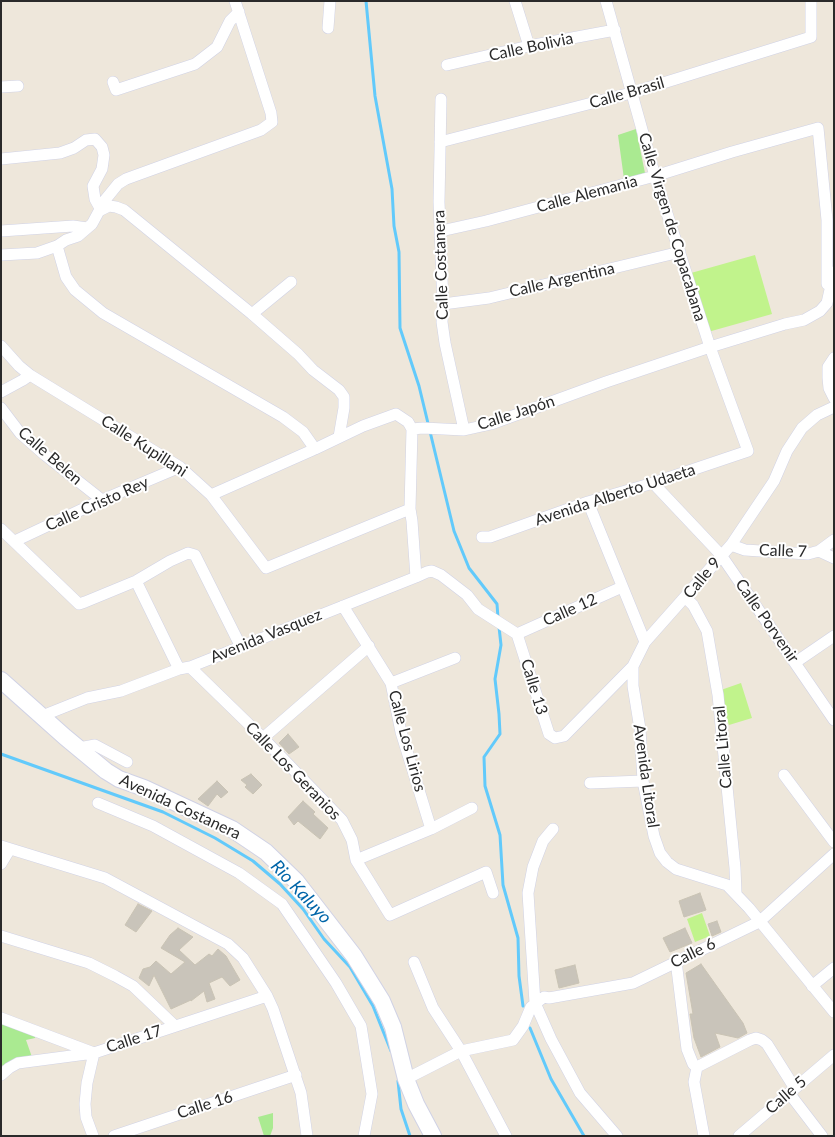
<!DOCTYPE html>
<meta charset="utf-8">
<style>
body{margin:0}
#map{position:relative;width:835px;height:1137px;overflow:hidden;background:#eee7db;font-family:Lato,sans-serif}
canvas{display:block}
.frame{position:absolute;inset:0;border:2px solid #2a2a2a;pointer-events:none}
</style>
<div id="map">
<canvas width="835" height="1137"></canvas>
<div class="frame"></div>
</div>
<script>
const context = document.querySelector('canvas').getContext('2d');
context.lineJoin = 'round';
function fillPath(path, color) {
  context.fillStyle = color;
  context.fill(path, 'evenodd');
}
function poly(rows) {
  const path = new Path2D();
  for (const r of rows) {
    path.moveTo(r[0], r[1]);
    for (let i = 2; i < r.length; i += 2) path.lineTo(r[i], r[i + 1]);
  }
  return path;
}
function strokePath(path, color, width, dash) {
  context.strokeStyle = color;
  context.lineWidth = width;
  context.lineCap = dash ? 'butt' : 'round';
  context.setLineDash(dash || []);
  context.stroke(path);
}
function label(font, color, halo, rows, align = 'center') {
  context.font = font + ' Lato,sans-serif';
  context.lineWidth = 4;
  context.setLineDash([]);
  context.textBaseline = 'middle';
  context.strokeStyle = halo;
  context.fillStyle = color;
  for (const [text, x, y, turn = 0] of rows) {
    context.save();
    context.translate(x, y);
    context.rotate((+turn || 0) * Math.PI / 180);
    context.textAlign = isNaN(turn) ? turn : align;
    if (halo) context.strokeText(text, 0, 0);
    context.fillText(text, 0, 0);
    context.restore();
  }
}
fillPath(poly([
 [636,129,645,173,624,179,618,135],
 [1,1019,36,1032,35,1038,26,1040,33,1060,9,1068,1,1065],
 [273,1113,273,1128,270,1136,264,1136,258,1117]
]), '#aaea91');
fillPath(poly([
 [755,255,772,314,708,332,691,273],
 [741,683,752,718,729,725,718,691],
 [702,913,710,936,695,942,687,919]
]), '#c1f38c');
strokePath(poly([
 [366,1,375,96,392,189,394,226,399,252,400,328,419,386,454,531,469,568,497,604,498,618],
 [499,627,501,645,495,679,499,714,500,734,484,757,485,786,500,835,503,885,518,938,519,976,523,1006],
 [1,754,163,812,215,838,253,861,280,884,303,909,324,939,350,967,373,1006,391,1051],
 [530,1028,551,1079,584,1136],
 [398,1081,401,1109,410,1136]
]), '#62cafb', 3);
const building = poly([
 [288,734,299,747,289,754,279,743,288,734],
 [251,774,262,785,253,794,245,787,247,785,241,780,251,774],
 [217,781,228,792,221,798,217,794,208,806,198,799,217,781],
 [303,801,315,812,313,814,328,828,320,839,298,821,294,825,288,817,303,801],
 [700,893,706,910,684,917,679,901,700,893],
 [138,904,152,911,136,932,125,925,138,904],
 [717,921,721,932,712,936,708,924,717,921],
 [178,928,193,937,179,950,195,965,209,954,212,956,218,949,226,956,240,980,230,986,222,977,209,983,215,999,207,1002,204,991,191,1001,191,1000,171,1009,154,975,149,986,139,978,143,969,150,967,156,961,171,974,185,962,161,948,170,935,178,928],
 [685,928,692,943,670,952,663,938,685,928],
 [701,964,743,1023,747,1033,738,1038,715,1033,720,1047,701,1057,694,1038,690,1014,693,1014,686,973,701,964],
 [575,965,579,983,559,988,555,970,575,965]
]);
fillPath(building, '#c9c4ba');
strokePath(building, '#c9c3b4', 1);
const street = poly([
 [515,1,529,46],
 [328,28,330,1],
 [447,65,529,46,615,30],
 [113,82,116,90,195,64,217,47,230,21,239,12],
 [1,87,18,86],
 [441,99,439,202,443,304,442,322,445,343,464,430],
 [440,142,631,93,811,37,811,1],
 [1,159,60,153,74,148,86,140,95,139,102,147,104,155,102,169,93,186,95,199,101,210,109,206,116,207,124,210,252,314,298,354,313,370,339,390,344,397,344,408,339,437],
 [1,231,73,226,87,228],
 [441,231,486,221,655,176,732,152,818,128,827,220,827,284],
 [57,246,66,277,75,290,103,313,283,417,303,432,315,449],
 [1,255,37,253,57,246,66,240,78,236,92,224,105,200,118,184,126,179,261,130,272,122,271,113,235,1],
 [443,304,489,298,680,252],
 [252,314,291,282],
 [1,346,19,366,30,375,180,467,211,495,266,568,410,509],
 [834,358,828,367,828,378,829,388,834,398],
 [1,392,23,380,30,375],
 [1,408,20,433,45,455,102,500],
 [412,429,410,509,412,521,416,577],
 [653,483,721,555,834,720],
 [211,495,315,449,363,426,396,414,408,422,412,429,423,428,464,430,491,424,606,382,710,347,785,324,804,320,820,311,827,303,834,272],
 [588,502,645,642],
 [1,529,79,604,85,602,136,581,170,561,188,553,195,555,241,647],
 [482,537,490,537,588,502,653,483,748,451,710,347,655,176,606,1],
 [15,541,102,500,180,467],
 [731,545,745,550,808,554,819,551,834,540],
 [819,551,834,558],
 [136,581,179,669],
 [685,597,693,605,707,631,718,695,735,868,736,893],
 [343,606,391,683,401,732,431,829],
 [517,634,549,734,555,738,564,736,633,666,645,642,731,545,774,481,787,451,802,428,817,415,834,407],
 [517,634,622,587],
 [796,662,834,636],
 [633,666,633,686,640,729,643,781,654,836,660,853,667,862,676,869,727,885,749,908,834,1012],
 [190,667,263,738,342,820,352,840,356,860,390,915,486,872,493,893],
 [391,683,455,658],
 [42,716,87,698,121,691,179,669,190,667,416,577,427,572,432,571,441,575,467,595,478,609,517,634],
 [263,738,369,646],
 [79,748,95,745,127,762],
 [784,775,834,842],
 [590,783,643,781],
 [98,803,153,826,239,873,282,904,336,983,361,1026,372,1094,364,1136],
 [553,829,543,841,533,867,528,893,535,1003,551,1039,580,1093,617,1136],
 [1,846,105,878,228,944,243,958,267,996,273,1009,301,1093,307,1136],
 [356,860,431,829,472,808],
 [1,864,10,849],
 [1,936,89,963,115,976,133,986,175,1026],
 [676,961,687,1049,693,1064,697,1067,750,1040,756,1038,762,1040,767,1044,794,1087],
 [414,962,433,1008,461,1051,506,1136],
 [812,986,834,968],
 [1,1018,94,1053,87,1083,85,1104,86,1117,93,1136],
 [697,1067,694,1082,704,1136],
 [1,1075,9,1068,18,1063,94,1053,267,996],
 [406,1079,461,1051,513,1040,523,1026,531,1007,544,997,549,998,633,983,759,922,834,854],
 [789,1093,822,1136],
 [114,1136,296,1075],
 [739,1136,834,1055]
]);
const secondary = poly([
 [1,680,65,737,106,771,119,779,144,788,232,829,266,852,296,881,354,956,382,1001,393,1027,406,1079,416,1104,433,1136]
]);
strokePath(street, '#d0d2e5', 12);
strokePath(secondary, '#d0d2e5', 18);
strokePath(street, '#fff', 11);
strokePath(secondary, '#fff', 16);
label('16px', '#2a2a2a', '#fff', [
 ["Calle Bolivia",531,47,-12],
 ["Calle Brasil",627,93,-16],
 ["Calle Alemania",587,194,-15],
 ["Calle Virgen de Copacabana",672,227,73],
 ["Calle Costanera",441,265,-92],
 ["Calle Argentina",562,280,-13],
 ["Calle Japón",516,413,-18],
 ["Calle Kupillani",144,446,33],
 ["Calle Belen",50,456,41],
 ["Avenida Alberto Udaeta",615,495,-18],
 ["Calle Cristo Rey",97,504,-24],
 ["Calle 7",783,551,2],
 ["Calle 9",702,578,-50],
 ["Calle 12",570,610,-24],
 ["Calle Porvenir",767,621,55],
 ["Avenida Vasquez",266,636,-22],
 ["Calle 13",534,687,73],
 ["Calle Los Lirios",407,741,75],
 ["Calle Litoral",723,747,-95],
 ["Calle Los Geranios",293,771,46],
 ["Avenida Litoral",646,776,82],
 ["Avenida Costanera",180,807,25],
 ["Calle 6",693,953,-26],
 ["Calle 17",134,1039,-18],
 ["Calle 5",786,1095,-41],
 ["Calle 16",205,1105,-18]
]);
label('italic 18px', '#0065a8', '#fff', [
 ["Rio Kaluyo",301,892,47]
]);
</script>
